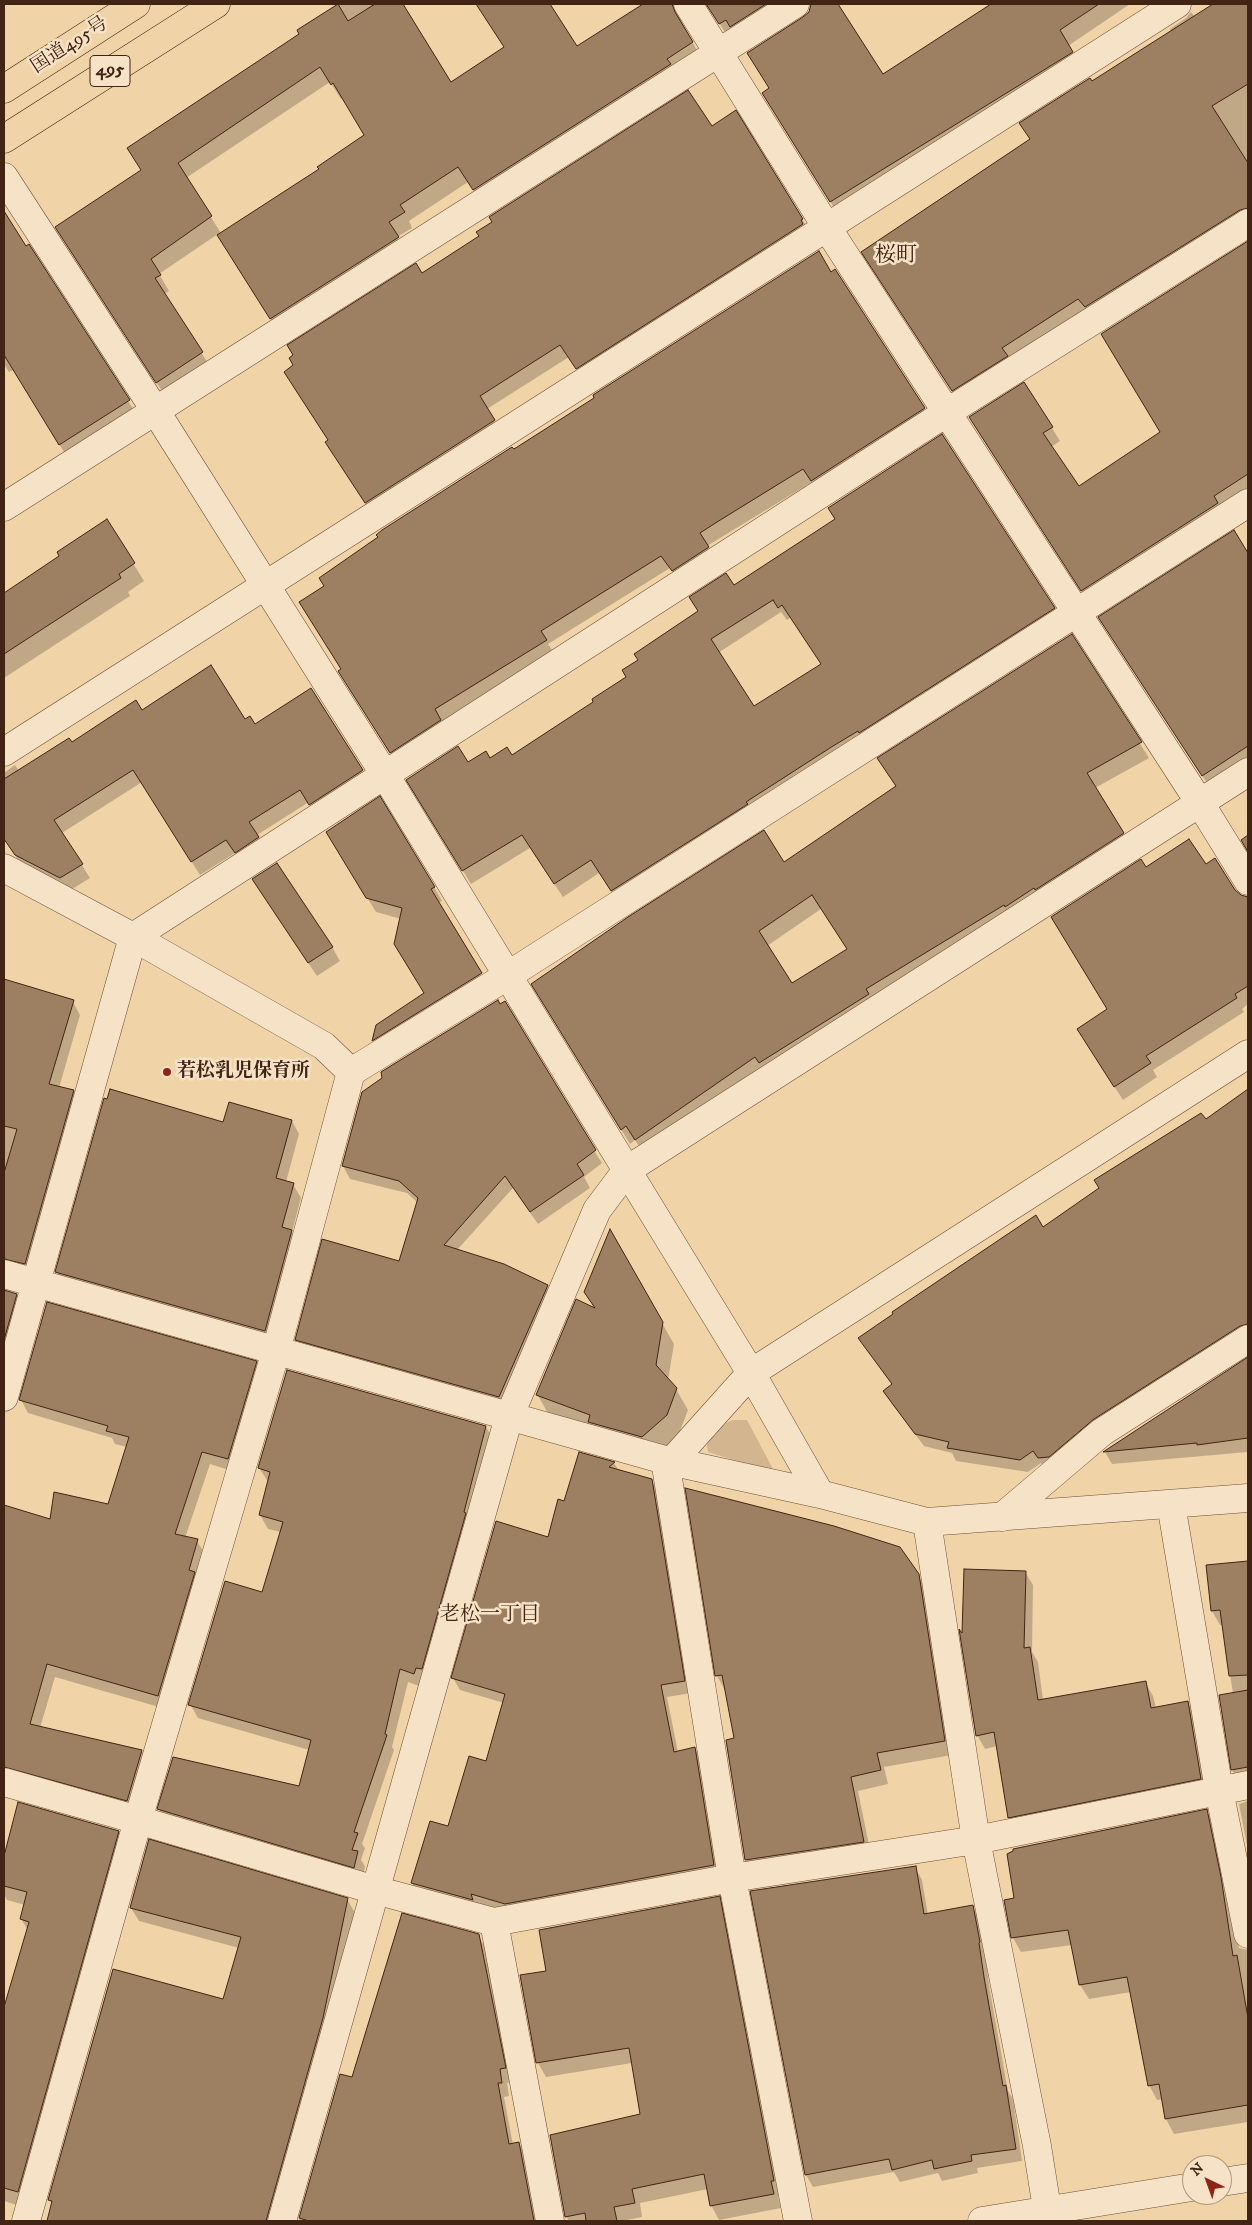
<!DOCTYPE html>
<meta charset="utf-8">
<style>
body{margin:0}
#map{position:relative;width:1252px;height:2225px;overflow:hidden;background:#f1d3a8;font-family:"IM FELL DW Pica",serif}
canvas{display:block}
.frame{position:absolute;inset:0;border:5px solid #412414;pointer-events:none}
.north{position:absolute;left:1182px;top:2155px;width:50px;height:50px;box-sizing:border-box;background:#f6e2c6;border:1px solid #ae967f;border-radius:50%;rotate:318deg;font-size:14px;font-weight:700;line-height:20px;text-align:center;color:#412414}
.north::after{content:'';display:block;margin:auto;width:18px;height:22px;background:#8f2418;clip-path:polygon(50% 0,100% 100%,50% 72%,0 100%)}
</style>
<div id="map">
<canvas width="1252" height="2225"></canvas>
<div class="frame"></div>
<div class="north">N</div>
</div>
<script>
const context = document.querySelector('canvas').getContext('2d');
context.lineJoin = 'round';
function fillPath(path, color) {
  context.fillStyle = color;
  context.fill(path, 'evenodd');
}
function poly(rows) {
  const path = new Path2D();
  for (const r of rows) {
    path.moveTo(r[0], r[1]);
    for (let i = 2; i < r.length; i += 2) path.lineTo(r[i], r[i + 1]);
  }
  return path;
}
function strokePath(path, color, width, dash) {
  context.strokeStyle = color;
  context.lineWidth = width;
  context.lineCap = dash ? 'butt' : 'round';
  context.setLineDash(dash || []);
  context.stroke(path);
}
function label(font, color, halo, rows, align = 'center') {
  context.font = font + ' "IM FELL DW Pica","Noto Serif JP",serif';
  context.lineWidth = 5;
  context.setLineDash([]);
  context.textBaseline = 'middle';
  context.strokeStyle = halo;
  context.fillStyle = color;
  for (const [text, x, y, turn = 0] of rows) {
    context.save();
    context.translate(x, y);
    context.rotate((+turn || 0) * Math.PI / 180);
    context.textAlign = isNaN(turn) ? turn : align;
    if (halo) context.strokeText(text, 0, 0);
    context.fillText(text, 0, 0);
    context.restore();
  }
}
fillPath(poly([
 [733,1420,747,1420,772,1467,772,1472,708,1452,706,1437,719,1426]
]), '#d3b58f');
fillPath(poly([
 [341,4,402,4,451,84,505,48,477,4,549,4,577,48,646,4,696,4,682,13,681,21,701,58,483,205,468,182,409,221,412,228,397,237,407,253,280,334,218,234,159,274,169,291,164,294,211,368,166,397,66,243,142,171,301,35,298,31],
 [330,82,341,99,343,98,366,136,320,170,221,233,186,178],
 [699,4,802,4,729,39,712,11,706,6],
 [805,4,836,4,882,75,993,4,1130,4,1068,46,1081,67,840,217,772,108,770,88,805,18,810,11,812,5],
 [1215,4,1248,4,1248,223,960,404,871,266,1031,140,1092,83,1171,31,1170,29,1186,18,1191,12,1195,17],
 [735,112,810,232,584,381,569,357,487,409,502,434,373,516,334,455,329,440,422,275,711,128],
 [4,214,138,416,69,460,14,370,9,372,4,364],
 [1248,243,1248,493,1090,604,970,418,1052,428,1060,441,1051,447,1078,488,1161,433,1103,334],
 [831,274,932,422,820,494,812,482,725,535,707,546,716,561,680,584,670,568,548,644,554,653,398,765,347,684,514,451],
 [836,520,1054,608,1062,622,620,904,599,873,563,897,530,848,471,884,416,793,468,764,511,757,595,702,627,678,639,661,733,586],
 [781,612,787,620,791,617,822,665,753,708,718,653],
 [107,521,144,581,128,592,130,596,4,678,4,594,61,557],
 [1248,550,1248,765,1211,789,1108,631],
 [1071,636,1149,758,1095,788,1132,848,644,1154,635,1140,630,1144,541,999,784,864,896,787,878,759],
 [821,909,848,950,792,985,767,946],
 [311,689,370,784,318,818,309,802,257,835,266,851,243,866,235,853,200,875,142,782,62,833,90,878,69,891,24,869,4,838,4,773,15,765,19,771,71,744,141,712,244,721,254,725],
 [335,846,434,887,442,901,438,903,488,988,381,1054,373,1041,377,1025,426,994,401,919,376,912],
 [1206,866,1240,896,1248,898,1248,1004,1242,1009,1244,1012,1153,1070,1157,1077,1123,1100,1086,1043,1109,1010,1145,869],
 [261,893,332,947,340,961,317,976],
 [4,983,73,1002,80,1015,59,1088,73,1091,81,1105,32,1276,4,1274],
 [500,1006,602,1163,584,1177,590,1188,538,1224,513,1188,457,1250,547,1286,554,1299,506,1409,304,1352,297,1340,400,1263,418,1203,407,1193,350,1179,343,1166],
 [1248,1091,1248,1338,1046,1470,1041,1463,1028,1472,956,1461,952,1453,924,1446,892,1404,885,1391,892,1385,860,1338,1043,1229],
 [292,1121,299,1134,286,1182,293,1184,301,1198,292,1232,299,1245,273,1344,64,1286,57,1272,224,1124],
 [610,1232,674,1344,668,1380,676,1389,688,1410,678,1436,654,1457,549,1415,537,1394,596,1310,585,1292],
 [4,1290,16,1295,24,1308,4,1379],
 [1248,1359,1248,1452,1112,1464,1105,1452],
 [256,1362,264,1376,235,1472,210,1464,185,1538,197,1541,205,1554,166,1709,55,1677,40,1728,142,1751,149,1764,135,1813,4,1777,4,1506,51,1520,108,1506,127,1447,115,1444,112,1438,28,1413,21,1400],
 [486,1427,494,1441,422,1687,408,1682,392,1747,394,1750,362,1844,365,1848,361,1860,365,1866,362,1881,167,1823,159,1809,299,1788,309,1750,198,1718,190,1704,262,1594,281,1532,268,1529,260,1515,269,1483,259,1468],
 [580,1454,614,1463,619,1471,651,1480,659,1492,691,1693,667,1697,678,1752,695,1748,702,1760,720,1877,512,1916,419,1895,412,1883,449,1828,486,1763,504,1703,460,1690,453,1678,549,1538,565,1502],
 [687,1490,918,1575,926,1589,952,1755,884,1767,888,1784,858,1791,871,1855,754,1873,746,1860,735,1739,726,1689,725,1690,717,1676],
 [1248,1563,1248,1786,1242,1786,1233,1772,1220,1696,1233,1694,1223,1625,1220,1625,1212,1611,1208,1566],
 [1025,1572,1033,1585,1032,1652,1038,1662,1043,1700,1145,1682,1153,1696,1156,1708,1188,1702,1195,1716,1208,1792,1017,1831,1009,1817,997,1746,985,1749,977,1735,964,1637],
 [1248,1801,1248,1850,1239,1804],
 [19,1804,118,1832,127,1848,27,2208,4,2201,4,2010,28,1930,21,1919,25,1905,7,1900,4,1894,4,1861],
 [1206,1811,1215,1825,1239,1948,1248,1950,1248,2122,1174,2134,1166,2119,1163,2099,1157,2100,1149,2085,1131,1992,1089,1999,1080,1985,1072,1945,1021,1952,1013,1938,1015,1899],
 [915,1867,922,1880,928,1915,972,1907,980,1919,990,1991,1008,2091,1013,2099,1022,2161,977,2168,978,2173,942,2181,938,2173,900,2182,894,2172,813,2187,806,2175],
 [719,1898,727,1912,782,2195,778,2196,781,2208,719,2220,711,2205,708,2189,640,2203,642,2217,622,2221,569,2221,566,2216,641,2115,632,2063,546,2077,538,2063,521,1976,547,1972],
 [347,1899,355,1913,277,2221,48,2221,53,2205,49,2200,224,2001,239,1948,139,1921,131,1908],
 [478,1935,486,1949,512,2082,507,2083,509,2096,504,2097,513,2145,519,2143,526,2157,538,2221,299,2221,341,2075,353,2079]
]), '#0003');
const building = poly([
 [338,4,348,21,375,4,403,4,451,82,504,47,476,4,550,4,577,46,643,4,672,4,675,12,693,42,667,59,671,64,473,190,458,167,400,205,405,212,389,222,399,237,270,319,217,235,319,169,317,167,364,135,333,83,331,85,320,67,178,163,212,216,151,259,161,275,155,278,203,352,156,383,55,227,141,170,127,148,299,34,297,30,338,4],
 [706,4,766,4,730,27,726,20,719,24,706,4],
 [811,4,838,4,883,74,991,4,1099,4,1060,30,1073,52,830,202,762,93,769,88,747,53,803,17,809,12,811,4],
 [1213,4,1248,4,1248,84,1212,106,1248,163,1248,208,1240,210,1085,307,1078,299,1002,348,1008,356,952,391,861,252,1030,139,1019,123,1090,78,1092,81,1213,4],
 [688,90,712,126,736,110,803,219,801,220,803,224,576,369,560,345,480,396,495,420,365,503,325,442,328,440,284,372,293,365,289,358,293,355,287,345,416,263,422,273,479,236,476,232,492,222,489,217,688,90],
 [4,211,26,246,29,244,130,400,59,445,4,355,4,211],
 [1248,241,1248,474,1214,496,1218,503,1081,591,969,417,1024,382,1053,427,1043,433,1079,486,1160,432,1101,334,1248,241],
 [819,251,831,272,835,269,925,408,811,481,803,469,717,522,700,533,709,547,672,571,661,556,541,631,547,640,435,709,441,720,390,753,338,671,341,669,299,602,324,586,319,578,378,537,376,535,382,530,512,447,514,449,594,398,593,395,819,251],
 [942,434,1055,608,859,733,858,731,833,746,746,802,748,804,611,891,591,860,554,884,522,835,462,871,406,780,458,746,468,762,486,751,490,758,507,747,512,755,593,702,592,699,626,677,622,670,638,660,634,654,698,611,689,597,726,573,734,585,835,519,828,508,942,434],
 [773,600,778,608,782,605,821,664,754,706,711,639,773,600],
 [107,519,135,563,119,574,121,578,4,654,4,593,59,556,57,552,107,519],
 [1234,530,1248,553,1248,746,1202,776,1098,617,1234,530],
 [1072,634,1142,742,1087,773,1124,833,1035,890,1034,888,1005,907,1004,905,866,989,869,994,759,1063,755,1057,635,1140,626,1126,621,1130,531,984,628,917,764,830,784,862,896,786,877,758,1072,634],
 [812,895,847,949,792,983,759,931,812,895],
 [211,665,245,719,250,716,255,724,311,688,363,770,309,805,300,790,249,822,259,837,235,853,226,840,191,862,133,770,54,820,83,864,60,878,15,855,4,839,4,779,69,738,72,742,136,700,142,710,211,665],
 [380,796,435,887,431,889,482,973,372,1041,376,1025,424,993,394,944,402,908,366,898,326,832,380,796],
 [1248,835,1248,852,1241,840,1248,835],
 [1189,839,1206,864,1215,858,1235,890,1241,895,1248,897,1248,986,1235,994,1237,998,1146,1056,1151,1063,1114,1087,1077,1029,1107,1009,1051,917,1141,859,1146,867,1189,839],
 [277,863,333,947,308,963,252,879,277,863],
 [4,979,74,1000,49,1084,74,1090,25,1264,4,1259,4,1173,17,1129,4,1126,4,979],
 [498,1000,500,1004,505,1001,596,1150,577,1164,584,1175,530,1212,505,1176,444,1245,504,1264,548,1285,499,1397,295,1340,322,1239,399,1261,418,1198,399,1181,342,1166,362,1092,382,1078,381,1072,498,1000],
 [110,1089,223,1122,229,1102,292,1120,276,1178,294,1183,282,1227,292,1230,265,1331,55,1272,104,1098,107,1099,110,1089],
 [1248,1089,1248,1324,1240,1326,1094,1419,1049,1457,1038,1458,1033,1451,1020,1460,947,1448,949,1442,915,1434,883,1391,892,1384,858,1338,893,1314,892,1312,1036,1215,1043,1227,1099,1188,1094,1180,1201,1113,1206,1119,1248,1089],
 [610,1229,663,1322,656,1365,677,1388,667,1415,642,1437,588,1422,590,1415,536,1395,576,1299,595,1308,584,1292,610,1229],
 [4,1290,17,1294,4,1340,4,1290],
 [47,1302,257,1361,228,1459,202,1452,175,1534,198,1539,189,1570,195,1572,158,1696,47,1664,30,1724,142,1750,127,1801,4,1767,4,1505,50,1519,54,1492,108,1504,129,1437,106,1431,108,1426,19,1400,47,1302],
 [1248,1357,1248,1438,1197,1445,1197,1443,1103,1452,1248,1357],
 [287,1370,486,1426,464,1512,466,1513,422,1669,416,1668,414,1674,400,1669,385,1734,387,1735,354,1832,358,1833,352,1850,358,1851,354,1868,157,1809,173,1757,299,1786,311,1740,188,1705,225,1581,262,1592,283,1522,259,1515,270,1472,258,1468,287,1370],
 [579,1452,615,1462,609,1467,652,1479,685,1681,661,1685,674,1752,695,1747,714,1865,505,1904,471,1894,473,1900,411,1883,430,1821,448,1826,469,1756,486,1761,505,1694,451,1678,496,1521,548,1537,558,1499,564,1501,579,1452],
 [685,1488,834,1526,900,1547,919,1574,945,1741,877,1753,881,1770,851,1777,864,1842,745,1860,726,1740,734,1738,722,1675,715,1676,685,1488],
 [1248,1561,1248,1675,1229,1676,1220,1610,1211,1611,1206,1565,1248,1561],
 [964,1569,1026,1571,1024,1648,1030,1647,1038,1700,1146,1681,1151,1708,1188,1701,1201,1779,1008,1818,994,1732,976,1736,959,1629,962,1633,964,1569],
 [1248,1690,1248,1767,1231,1770,1219,1695,1248,1690],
 [18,1802,119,1831,18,2192,4,2188,4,2007,29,1922,20,1919,27,1892,4,1886,4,1856,18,1802],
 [1207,1809,1221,1877,1233,1956,1237,1955,1248,2018,1248,2105,1165,2119,1159,2084,1148,2086,1127,1977,1079,1985,1068,1930,1011,1938,1004,1900,1014,1898,1007,1854,1013,1851,1013,1849,1207,1809],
 [149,1839,348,1898,323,2018,266,2221,47,2221,52,2201,48,2200,113,1969,223,1999,241,1937,130,1908,149,1839],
 [916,1866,924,1914,973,1905,980,1942,979,1943,984,1977,1003,2086,1006,2085,1016,2149,971,2155,972,2161,934,2169,932,2160,892,2170,889,2159,805,2175,750,1891,916,1866],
 [720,1896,774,2181,771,2181,774,2194,710,2206,704,2174,632,2189,635,2203,614,2207,617,2221,586,2221,585,2213,565,2217,550,2135,640,2114,629,2048,536,2063,520,1975,546,1971,539,1930,720,1896],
 [402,1913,479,1934,506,2068,500,2069,502,2083,498,2083,509,2144,519,2142,534,2221,309,2221,299,2218,340,2074,352,2077,402,1913]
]);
fillPath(building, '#9d7f61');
strokePath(building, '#412414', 1);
const minor = poly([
 [688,4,826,226,1200,803,1248,881],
 [4,177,155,410,385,775,751,1373,820,1494],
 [4,507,795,4],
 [4,752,1177,4],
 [4,868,133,937,324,1046,351,1072],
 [4,1274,665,1460,820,1494,927,1522,1248,1498],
 [4,1397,133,937,946,413,1248,223],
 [665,1460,732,1878,798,2221],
 [673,1460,751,1373,1248,1054],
 [1171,1504,1219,1790,1248,1934],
 [1002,1517,1102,1432,1248,1339],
 [927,1522,976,1840,1037,2146,1049,2221],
 [4,1782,138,1820,375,1890,494,1922,732,1878,976,1840,1248,1785],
 [494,1922,550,2221],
 [1222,2182,1248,2178],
 [26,2221,138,1820,276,1351,351,1072,507,976,1248,503],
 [282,2221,509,1417,597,1210,627,1170,1248,772],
 [982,2221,1192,2187]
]);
const highway = poly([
 [4,89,136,4],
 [4,139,216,4]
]);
strokePath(minor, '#6d5039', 29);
strokePath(highway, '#412414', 29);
strokePath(minor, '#f6e2c6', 28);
strokePath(highway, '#f1d3a8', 28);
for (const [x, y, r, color] of [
 [167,1072,5,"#8f2418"]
]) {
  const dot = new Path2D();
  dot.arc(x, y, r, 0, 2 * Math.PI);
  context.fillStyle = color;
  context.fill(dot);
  strokePath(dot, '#f6e2c6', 2);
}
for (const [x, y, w] of [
 [110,71,40]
]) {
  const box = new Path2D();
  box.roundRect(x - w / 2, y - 15.5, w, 31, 4);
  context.fillStyle = '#f6e2c6';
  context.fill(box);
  strokePath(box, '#412414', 1);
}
label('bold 18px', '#412414', null, [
 ["495",110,71]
]);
label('19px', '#412414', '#f6e2c6', [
 ["国道495号",70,46,-33]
]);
label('bold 19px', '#412414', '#f6e2c6', [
 ["若松乳児保育所",177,1072]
], 'left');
label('20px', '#412414', '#f6e2c6', [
 ["老松一丁目",490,1616]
]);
label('21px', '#412414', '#f6e2c6', [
 ["桜町",896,257]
]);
</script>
